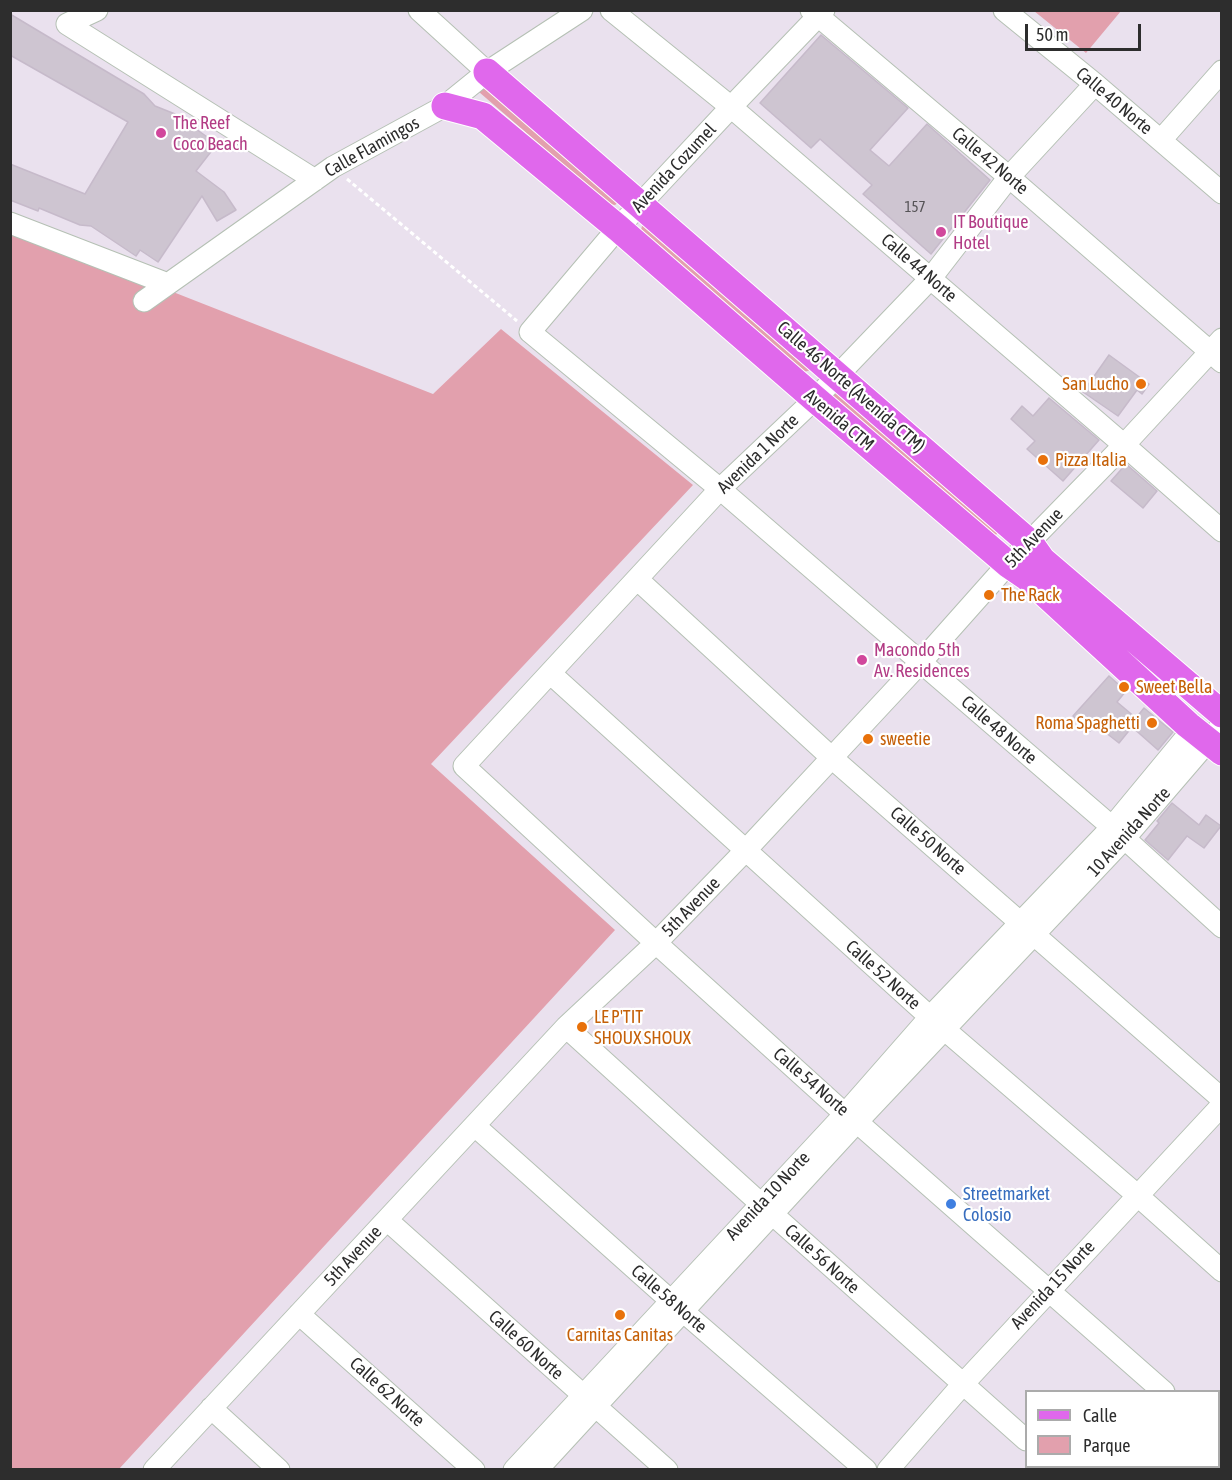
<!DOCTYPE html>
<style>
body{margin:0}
#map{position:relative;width:1232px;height:1480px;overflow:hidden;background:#eae1ee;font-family:"Asap Condensed",sans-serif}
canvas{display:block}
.frame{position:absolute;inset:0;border:12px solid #2d2d2d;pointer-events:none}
.legend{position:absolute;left:1025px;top:1390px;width:195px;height:78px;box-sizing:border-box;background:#fff;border:2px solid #ababab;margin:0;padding:8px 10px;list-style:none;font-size:18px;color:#2d2d2d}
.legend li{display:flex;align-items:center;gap:12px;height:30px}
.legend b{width:30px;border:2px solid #ababab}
.scale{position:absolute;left:1025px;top:24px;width:116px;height:27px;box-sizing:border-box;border:3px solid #2d2d2d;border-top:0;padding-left:8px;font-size:18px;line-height:21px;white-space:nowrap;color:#2d2d2d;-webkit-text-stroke:4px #fff;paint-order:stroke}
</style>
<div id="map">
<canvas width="1232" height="1480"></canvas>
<div class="frame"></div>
<ul class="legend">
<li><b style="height:8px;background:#e068ec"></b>Calle</li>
<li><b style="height:16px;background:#e2a0ad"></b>Parque</li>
</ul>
<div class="scale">50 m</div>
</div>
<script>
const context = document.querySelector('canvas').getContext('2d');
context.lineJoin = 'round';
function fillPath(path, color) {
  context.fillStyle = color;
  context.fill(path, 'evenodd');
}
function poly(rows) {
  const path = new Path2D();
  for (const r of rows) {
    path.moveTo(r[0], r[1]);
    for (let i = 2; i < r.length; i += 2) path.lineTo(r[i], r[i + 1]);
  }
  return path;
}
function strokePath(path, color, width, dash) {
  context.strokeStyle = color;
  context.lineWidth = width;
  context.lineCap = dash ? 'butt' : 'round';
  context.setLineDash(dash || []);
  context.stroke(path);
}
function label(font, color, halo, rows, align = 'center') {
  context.font = font + ' "Asap Condensed",sans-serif';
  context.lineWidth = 4.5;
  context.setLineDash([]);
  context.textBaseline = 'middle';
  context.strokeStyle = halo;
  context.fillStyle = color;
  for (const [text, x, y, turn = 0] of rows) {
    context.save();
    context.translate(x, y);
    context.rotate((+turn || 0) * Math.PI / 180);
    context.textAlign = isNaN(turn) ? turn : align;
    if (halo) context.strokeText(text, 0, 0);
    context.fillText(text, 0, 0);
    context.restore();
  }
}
fillPath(poly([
 [1034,11,1121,11,1086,53],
 [482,85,620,201,615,205,609,204,479,92],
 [642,226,649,226,811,370,804,372,641,230],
 [10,228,433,394,501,329,693,485,431,764,615,930,119,1469,11,1469],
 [837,389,1000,529,997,534,992,537,833,398,832,395]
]), '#e2a0ad');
const building = poly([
 [10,14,144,94,155,106,175,114,217,144,196,171,224,192,236,210,217,221,202,196,158,262,140,250,136,256,91,226,80,225,39,208,38,211,10,200,10,164,85,194,128,122,10,55,10,14],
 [821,35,908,108,870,150,889,166,927,124,990,180,931,254,863,194,872,185,820,139,811,148,760,103,821,35],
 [1109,355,1149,384,1142,394,1137,390,1118,416,1083,392,1109,355],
 [1049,398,1099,440,1063,481,1027,449,1035,441,1011,419,1022,406,1033,416,1049,398],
 [1126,464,1157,491,1143,508,1111,481,1126,464],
 [1109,676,1126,691,1117,702,1136,718,1144,708,1173,732,1158,750,1132,727,1119,743,1096,725,1090,731,1073,716,1109,676],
 [1172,803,1199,825,1206,815,1221,826,1204,848,1187,836,1168,860,1145,840,1159,823,1157,821,1172,803]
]);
fillPath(building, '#cec5d1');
strokePath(building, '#c6baca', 1.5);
const minor = poly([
 [419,10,487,72],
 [611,10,731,107,1124,445,1222,531],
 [811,10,1009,177,1222,362],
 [824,10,731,107,618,228,530,332,720,489,1112,827,1222,927],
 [1004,10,1095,84,1222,193],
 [67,24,315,180],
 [67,24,97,10],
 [1095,84,1009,177,931,278,815,399,720,489,464,766,656,943,845,1114,857,1122,1164,1392],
 [1161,140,1222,71],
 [10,223,168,284],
 [144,301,333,167,445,106,487,72,582,10],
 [637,579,832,758,1222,1099],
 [550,673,930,1017,1137,1195,1222,1271],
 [566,1027,761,1204,1026,1440],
 [475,1126,670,1300,866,1470],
 [387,1220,667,1470],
 [299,1314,474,1470],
 [211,1408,279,1470],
 [1218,1440,1222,1442],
 [1057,1466,1061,1470],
 [154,1470,566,1027,656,943,745,851,920,663,1008,564,1124,445,1222,339],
 [514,1470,845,1114,930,1017,1112,827,1193,729],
 [537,1470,857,1122,1124,839,1222,725],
 [888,1470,963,1384,1222,1105]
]);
const major = poly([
 [487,72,1030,543,1042,560,1222,714],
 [445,106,483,116,618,228,815,399,1008,564,1027,577,1188,725,1222,752]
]);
strokePath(minor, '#b5c0b4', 23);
strokePath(major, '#fff', 29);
strokePath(poly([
 [347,179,517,321]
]), '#fff', 3, [4.5, 3]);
strokePath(minor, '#fff', 21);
strokePath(major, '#e068ec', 27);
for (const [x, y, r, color] of [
 [161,133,6,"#d1479c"],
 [941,232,6,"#d1479c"],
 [1141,384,6,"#e8710a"],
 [1043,460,6,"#e8710a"],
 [989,595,6,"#e8710a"],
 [862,660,6,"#d1479c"],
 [1124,687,6,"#e8710a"],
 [1152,723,6,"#e8710a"],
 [868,739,6,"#e8710a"],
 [582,1027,6,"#e8710a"],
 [951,1204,6,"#3f7fe0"],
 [620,1315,6,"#e8710a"]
]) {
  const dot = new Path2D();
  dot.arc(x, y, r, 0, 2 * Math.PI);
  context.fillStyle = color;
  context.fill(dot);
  strokePath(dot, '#fff', 2);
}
label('15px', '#555356', null, [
 ["157",915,207]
]);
label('18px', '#2d2d2d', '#fff', [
 ["Calle 40 Norte",1114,101,40],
 ["Calle Flamingos",372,147,-29],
 ["Calle 42 Norte",990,161,40],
 ["Avenida Cozumel",674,168,-47],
 ["Calle 44 Norte",919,268,41],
 ["Calle 46 Norte (Avenida CTM)",851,387,41],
 ["Avenida CTM",839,420,40],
 ["Avenida 1 Norte",758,454,-44],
 ["5th Avenue",1034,538,-46],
 ["Calle 48 Norte",999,730,41],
 ["10 Avenida Norte",1129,832,-48],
 ["Calle 50 Norte",928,841,41],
 ["5th Avenue",691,907,-46],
 ["Calle 52 Norte",883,975,42],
 ["Calle 54 Norte",811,1082,41],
 ["Avenida 10 Norte",768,1196,-47],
 ["5th Avenue",353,1256,-47],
 ["Calle 56 Norte",822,1259,42],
 ["Avenida 15 Norte",1053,1285,-47],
 ["Calle 58 Norte",669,1299,41],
 ["Calle 60 Norte",526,1345,42],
 ["Calle 62 Norte",387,1392,42]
]);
label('18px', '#b23c85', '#fff', [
 ["The Reef",173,123],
 ["Coco Beach",173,144],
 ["IT Boutique",953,222],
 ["Hotel",953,243],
 ["Macondo 5th",874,650],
 ["Av. Residences",874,671]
], 'left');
label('18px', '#c56008', '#fff', [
 ["San Lucho",1129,384,"right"],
 ["Pizza Italia",1055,460],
 ["The Rack",1001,595],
 ["Sweet Bella",1136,687],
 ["Roma Spaghetti",1140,723,"right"],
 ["sweetie",880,739],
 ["LE P'TIT",594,1017],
 ["SHOUX SHOUX",594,1038],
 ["Carnitas Canitas",620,1335,"center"]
], 'left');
label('18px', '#366cbe', '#fff', [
 ["Streetmarket",963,1194],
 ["Colosio",963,1215]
], 'left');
</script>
